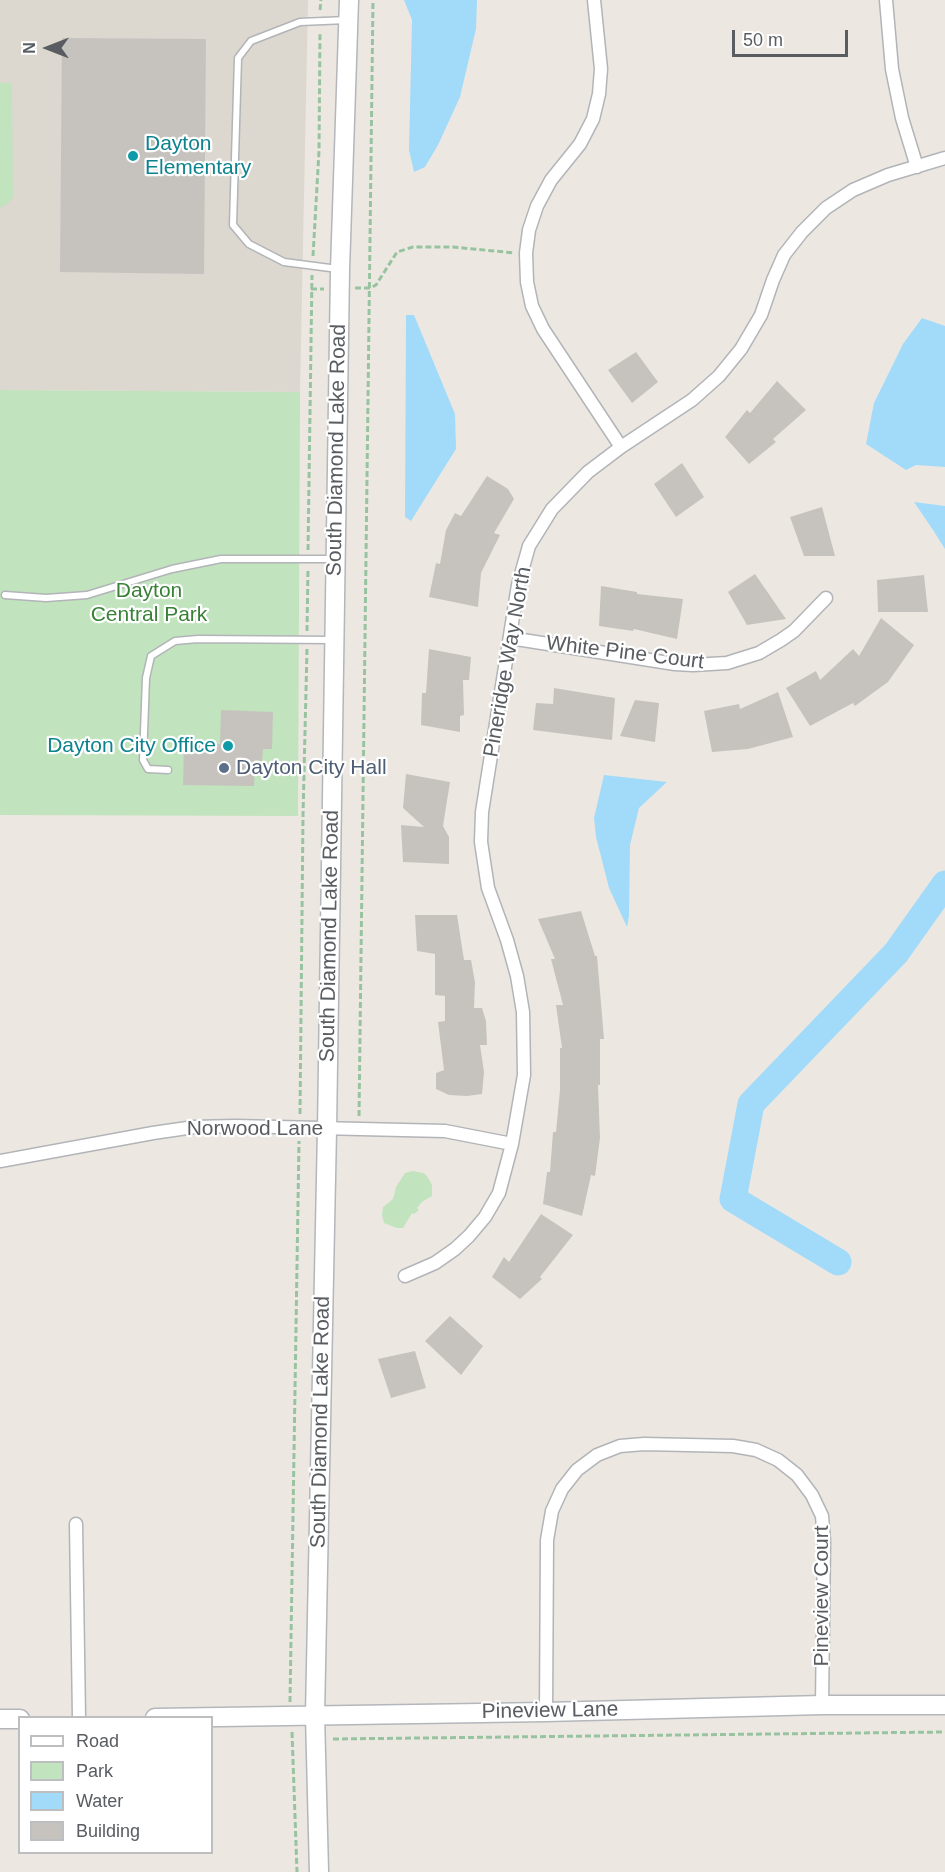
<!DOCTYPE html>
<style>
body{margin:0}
#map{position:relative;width:945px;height:1872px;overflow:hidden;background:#ece8e1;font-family:Arial,sans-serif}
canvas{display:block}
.legend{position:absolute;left:18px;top:1716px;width:195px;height:138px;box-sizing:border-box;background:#fff;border:2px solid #bdbec0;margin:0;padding:8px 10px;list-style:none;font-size:18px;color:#595d61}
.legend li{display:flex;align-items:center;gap:12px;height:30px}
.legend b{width:30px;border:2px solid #bdbec0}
.north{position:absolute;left:18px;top:18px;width:60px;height:60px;-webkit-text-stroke:4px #fff;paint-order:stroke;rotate:270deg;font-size:16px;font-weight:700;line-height:24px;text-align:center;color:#595d61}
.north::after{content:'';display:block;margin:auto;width:21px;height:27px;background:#595d61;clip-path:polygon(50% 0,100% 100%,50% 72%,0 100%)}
.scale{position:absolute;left:732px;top:30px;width:116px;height:27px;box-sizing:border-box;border:3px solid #595d61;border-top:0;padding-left:8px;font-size:18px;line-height:21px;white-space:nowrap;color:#595d61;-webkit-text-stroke:4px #fff;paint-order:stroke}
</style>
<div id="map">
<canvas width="945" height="1872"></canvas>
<ul class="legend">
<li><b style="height:8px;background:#fff"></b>Road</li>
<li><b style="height:16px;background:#c1e3be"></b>Park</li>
<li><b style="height:16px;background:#a2dbfa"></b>Water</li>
<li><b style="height:16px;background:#c6c3be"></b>Building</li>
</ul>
<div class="north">N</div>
<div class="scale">50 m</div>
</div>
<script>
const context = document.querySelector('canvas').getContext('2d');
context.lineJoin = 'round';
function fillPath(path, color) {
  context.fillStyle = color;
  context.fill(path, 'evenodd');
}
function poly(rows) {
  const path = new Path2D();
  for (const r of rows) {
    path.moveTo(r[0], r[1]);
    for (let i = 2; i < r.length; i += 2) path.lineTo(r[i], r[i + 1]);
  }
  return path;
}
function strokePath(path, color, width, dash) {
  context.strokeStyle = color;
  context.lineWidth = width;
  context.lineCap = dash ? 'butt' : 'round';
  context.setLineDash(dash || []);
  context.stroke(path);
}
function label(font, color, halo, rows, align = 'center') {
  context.font = font + ' Arial,sans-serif';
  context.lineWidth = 4.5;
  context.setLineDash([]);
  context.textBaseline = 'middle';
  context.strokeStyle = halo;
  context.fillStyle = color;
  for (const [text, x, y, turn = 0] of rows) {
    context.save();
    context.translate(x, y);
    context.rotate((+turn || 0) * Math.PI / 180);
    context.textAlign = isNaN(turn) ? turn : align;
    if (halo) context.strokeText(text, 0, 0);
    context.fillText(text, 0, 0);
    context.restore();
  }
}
fillPath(poly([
 [0,0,308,0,300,392,0,390]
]), '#dcd7cf');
fillPath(poly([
 [0,83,12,83,13,198,3,207,0,207],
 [0,390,300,392,298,816,0,815],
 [413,1171,423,1173,427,1176,432,1185,432,1196,422,1202,417,1208,419,1210,414,1214,412,1213,403,1228,397,1228,384,1223,382,1215,383,1207,393,1199,396,1187,405,1173]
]), '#c1e3be');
fillPath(poly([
 [404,0,477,0,476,29,460,97,438,145,425,167,414,172,409,150,412,20],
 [406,315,414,315,455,414,456,449,411,521,405,517],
 [922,318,945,326,945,467,916,465,906,470,866,444,874,403,903,344],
 [914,502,945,506,945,549,933,530],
 [604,775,667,782,639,808,630,845,629,916,627,927,609,888,596,837,594,818]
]), '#a2dbfa');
strokePath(poly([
 [838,1262,733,1199,751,1104,896,953,945,884]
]), '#a2dbfa', 27);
fillPath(poly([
 [62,38,206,39,204,274,60,272],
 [636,352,658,382,632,403,608,370],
 [777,381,806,410,773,439,776,442,749,464,725,437,747,410,750,413],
 [682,463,704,497,676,517,654,484],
 [487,476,508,489,514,499,494,533,500,535,481,573,478,607,429,597,436,563,440,564,446,530,455,513,461,516],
 [822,507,835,556,804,556,790,517],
 [755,574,786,619,747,625,728,592],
 [924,575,928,612,878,612,877,580],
 [601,586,637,592,637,594,683,599,677,639,634,629,633,631,599,626],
 [881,618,914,645,888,682,855,706,853,703,810,726,786,688,816,671,820,680,853,649,859,656],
 [429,649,471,657,469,680,463,680,464,715,460,716,460,732,421,725,422,693,426,693],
 [554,688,615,698,612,740,533,730,536,703,553,704],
 [778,692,793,737,748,749,712,752,704,711,739,704,740,709],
 [635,700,659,703,655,742,620,736],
 [221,710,273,712,272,749,263,749,262,761,255,760,254,786,183,785,184,743,220,744],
 [406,774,450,782,443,826,449,837,449,864,403,862,401,825,424,827,403,808],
 [581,911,595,956,597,956,604,1039,600,1039,600,1085,598,1085,600,1138,595,1176,591,1175,582,1216,543,1204,547,1172,550,1172,553,1132,556,1132,560,1090,560,1048,562,1048,556,1005,563,1005,551,959,555,959,538,919],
 [415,915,457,915,464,960,471,960,475,982,474,1008,482,1008,486,1021,487,1045,480,1045,484,1072,482,1094,467,1096,449,1095,436,1089,436,1073,444,1070,438,1022,445,1021,445,996,435,995,435,954,417,951],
 [541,1214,573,1235,540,1277,542,1279,520,1299,492,1277,504,1257,509,1262],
 [450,1316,483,1346,461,1375,425,1341],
 [415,1351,426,1388,391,1398,378,1359]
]), '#c6c3be');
const lane = poly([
 [338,269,284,262,249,244,233,225,238,58,251,41,300,22,347,20],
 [5,595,46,598,87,595,172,569,221,559,335,559],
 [168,770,148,769,143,760,146,678,151,656,175,641,198,639,332,640]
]);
const street = poly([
 [594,0,601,69,599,94,593,119,580,144,551,180,537,206,529,230,526,253,527,282,532,306,543,329,621,447],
 [886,0,892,69,902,118,917,167],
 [510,638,675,664,693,665,727,663,759,653,781,640,794,631,826,598],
 [0,1161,153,1133,194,1127,235,1126,445,1131,512,1144],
 [405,1276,435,1263,455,1249,469,1236,485,1217,499,1193,512,1144,524,1075,523,1012,517,976,507,940,488,888,481,842,482,812,518,585,529,546,552,509,588,472,621,447,692,400,719,376,741,349,761,315,773,280,784,255,802,232,826,208,853,190,888,175,945,158],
 [76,1524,79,1718],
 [546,1712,547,1540,552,1511,562,1489,577,1470,597,1455,620,1446,644,1444,733,1446,756,1450,778,1460,797,1475,812,1495,822,1516,824,1541,822,1705]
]);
const secondary = poly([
 [155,1718,546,1712,822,1705,945,1705],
 [0,1719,20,1719],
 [319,1872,315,1715,327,1129,340,270,349,0]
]);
strokePath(lane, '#b2b4b8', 9);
strokePath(street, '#b2b4b8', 15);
strokePath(secondary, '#b3b6bb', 21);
strokePath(poly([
 [320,10,321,0],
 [313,256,319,151,320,32],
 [355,288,370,288,376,285,397,252,413,247,453,247,515,253],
 [311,289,324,289],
 [308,550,312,275],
 [307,631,308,568],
 [300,1114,303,816,307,649],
 [359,1116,373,0],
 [290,1702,299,1141],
 [292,1732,297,1872],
 [333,1739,945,1732]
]), '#98c3a1', 3, [6, 3]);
strokePath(lane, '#fff', 6);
strokePath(street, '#fff', 12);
strokePath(secondary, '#fff', 18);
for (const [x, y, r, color] of [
 [133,156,6,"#0f9aa8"],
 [228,746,6,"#0f9aa8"],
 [224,768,6,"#5c6f8a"]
]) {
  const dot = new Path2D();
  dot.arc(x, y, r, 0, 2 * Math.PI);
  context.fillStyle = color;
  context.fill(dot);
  strokePath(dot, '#fff', 2);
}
label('21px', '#0d838f', '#fff', [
 ["Dayton",145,144],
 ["Elementary",145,168],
 ["Dayton City Office",216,746,"right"]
], 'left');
label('21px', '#595d61', '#fff', [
 ["South Diamond Lake Road",337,450,-89],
 ["White Pine Court",625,653,7],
 ["Pineridge Way North",508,662,-80],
 ["South Diamond Lake Road",330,936,-89],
 ["Norwood Lane",255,1129],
 ["South Diamond Lake Road",321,1422,-89],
 ["Pineview Court",822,1596,-90],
 ["Pineview Lane",550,1711,-1]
]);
label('21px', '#3a8138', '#fff', [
 ["Dayton",149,591],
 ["Central Park",149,615]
]);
label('21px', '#4e5e75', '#fff', [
 ["Dayton City Hall",236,768]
], 'left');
</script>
